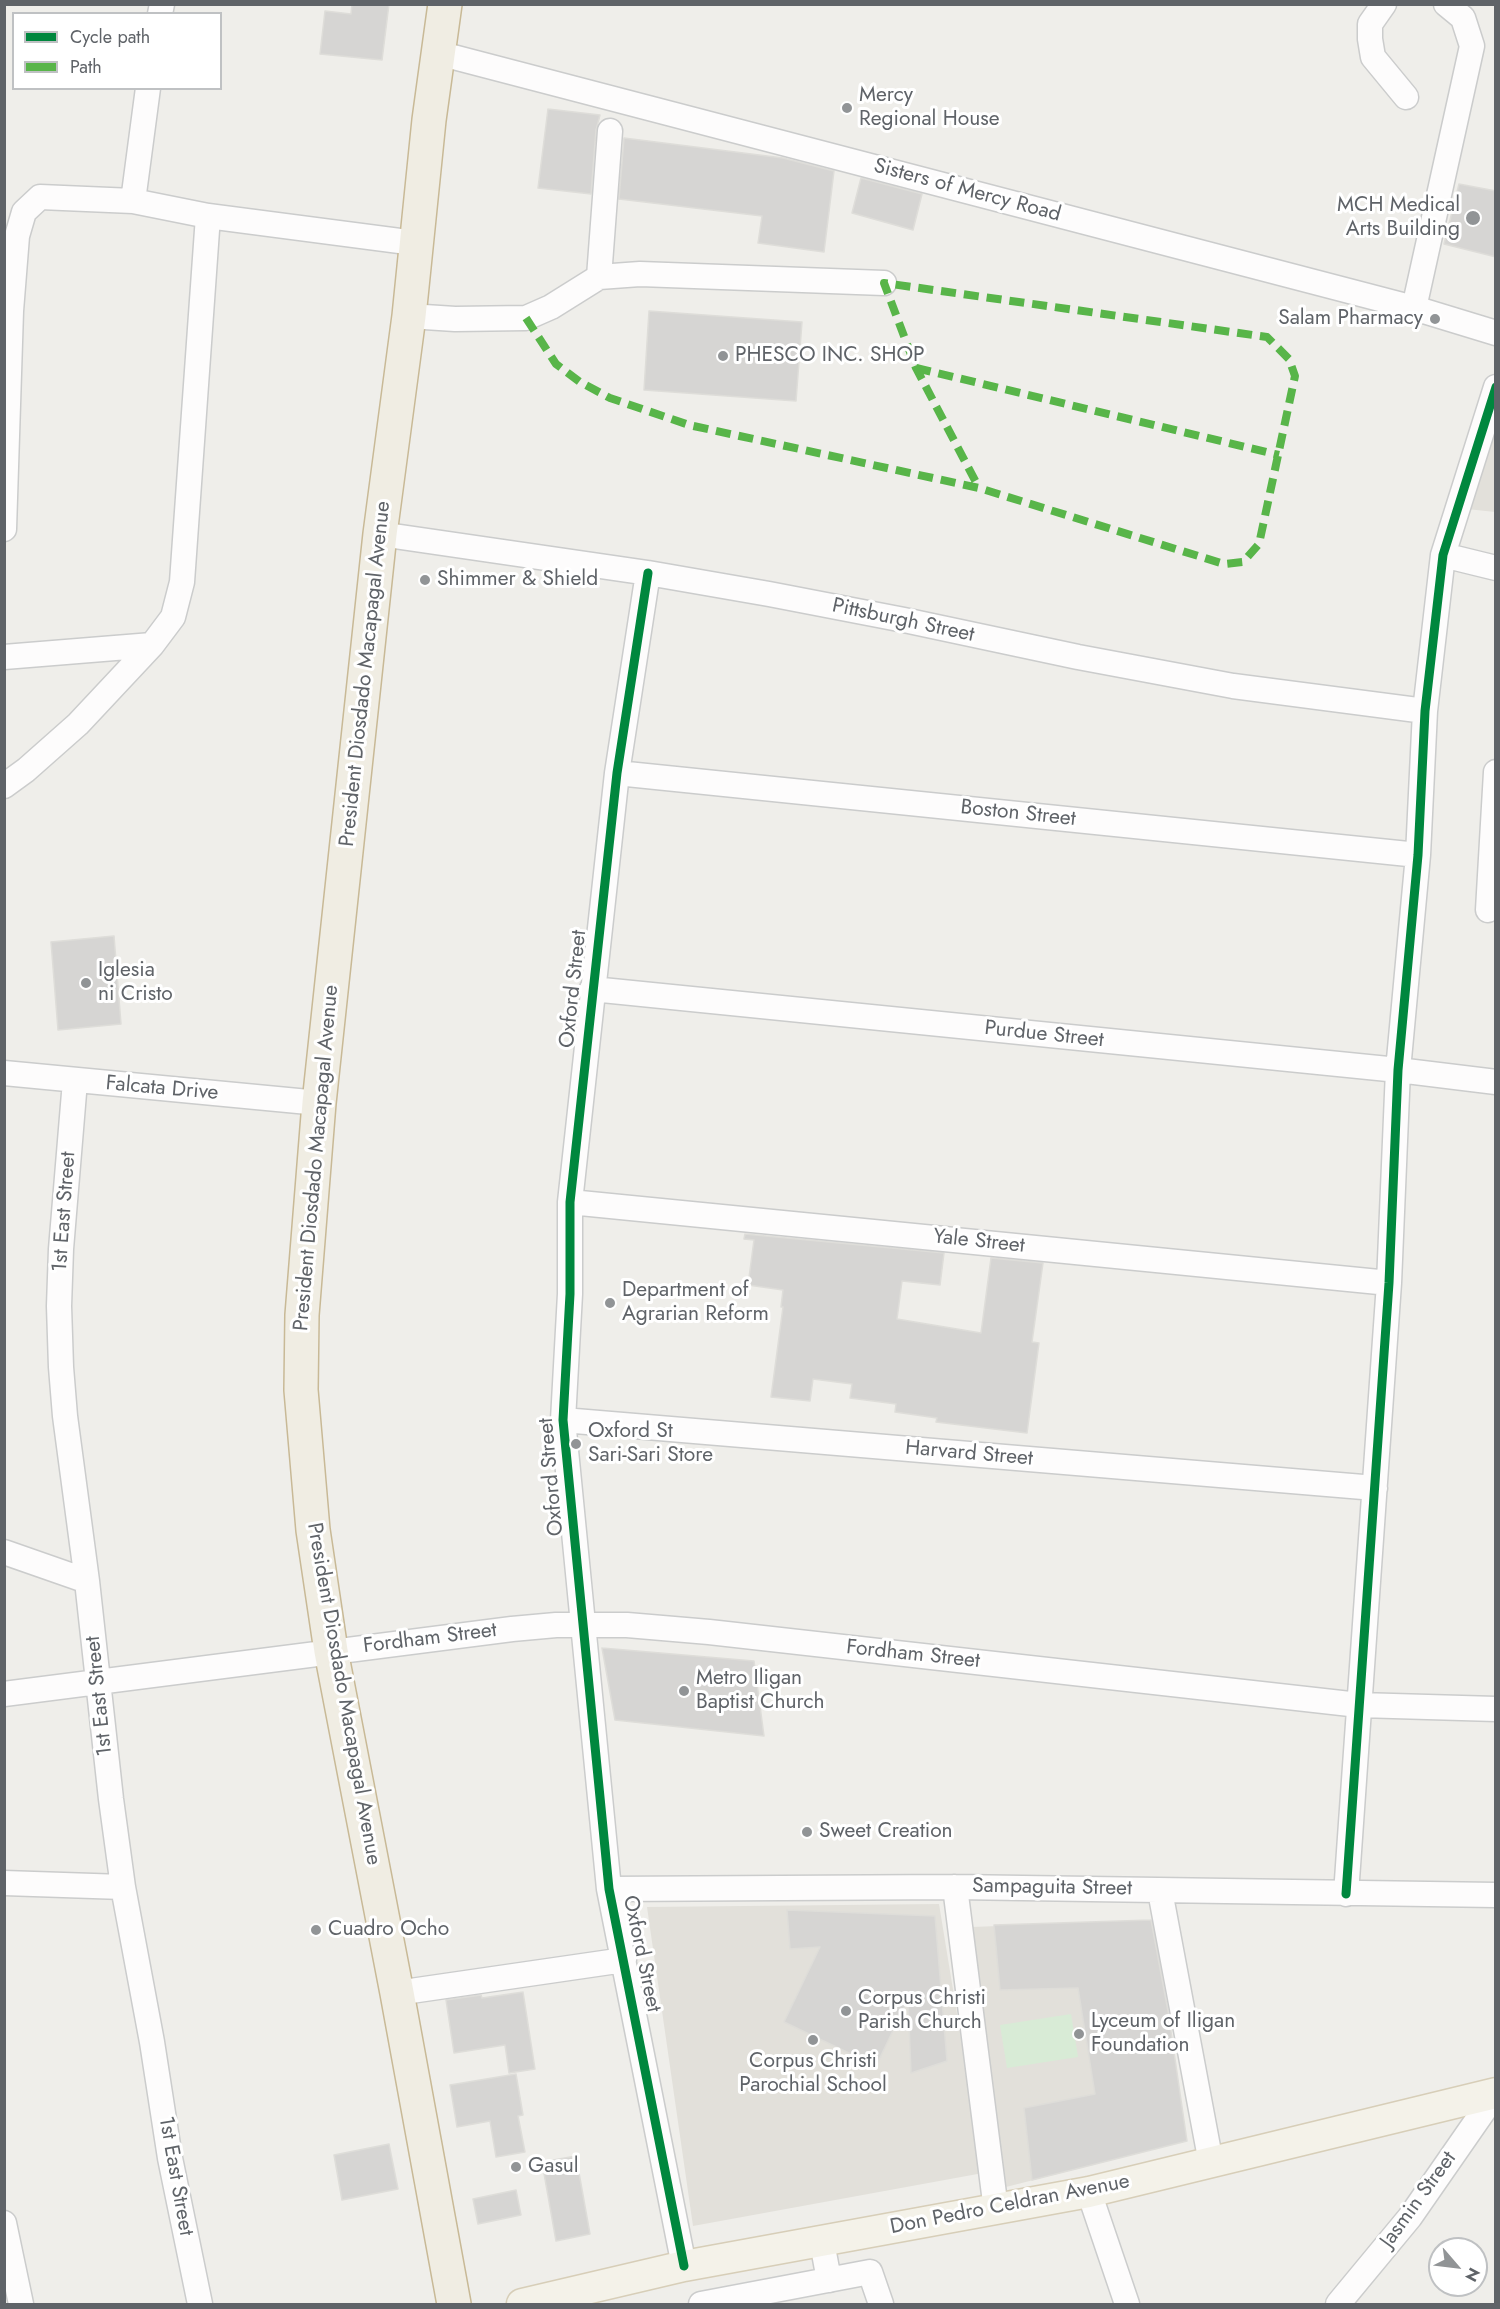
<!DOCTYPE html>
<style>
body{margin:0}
#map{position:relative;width:1500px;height:2309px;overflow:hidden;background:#efeeea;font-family:Jost,sans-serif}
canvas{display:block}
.frame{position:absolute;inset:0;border:6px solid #5f6368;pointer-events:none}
.legend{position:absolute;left:12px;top:12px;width:210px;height:78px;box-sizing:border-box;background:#fff;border:2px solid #bfc1c3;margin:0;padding:8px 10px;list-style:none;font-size:18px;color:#5f6368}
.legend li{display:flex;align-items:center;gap:12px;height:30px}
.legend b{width:30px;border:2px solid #bfc1c3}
.north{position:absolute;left:1428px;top:2237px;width:60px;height:60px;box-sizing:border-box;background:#fff;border:2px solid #bfc1c3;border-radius:50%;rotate:118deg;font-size:16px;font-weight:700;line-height:24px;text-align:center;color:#5f6368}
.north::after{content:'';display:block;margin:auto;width:21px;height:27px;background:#919496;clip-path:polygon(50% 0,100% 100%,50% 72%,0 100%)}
</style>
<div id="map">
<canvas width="1500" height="2309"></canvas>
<div class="frame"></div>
<ul class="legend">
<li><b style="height:8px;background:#00873e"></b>Cycle path</li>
<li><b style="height:8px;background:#58b549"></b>Path</li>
</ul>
<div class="north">N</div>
</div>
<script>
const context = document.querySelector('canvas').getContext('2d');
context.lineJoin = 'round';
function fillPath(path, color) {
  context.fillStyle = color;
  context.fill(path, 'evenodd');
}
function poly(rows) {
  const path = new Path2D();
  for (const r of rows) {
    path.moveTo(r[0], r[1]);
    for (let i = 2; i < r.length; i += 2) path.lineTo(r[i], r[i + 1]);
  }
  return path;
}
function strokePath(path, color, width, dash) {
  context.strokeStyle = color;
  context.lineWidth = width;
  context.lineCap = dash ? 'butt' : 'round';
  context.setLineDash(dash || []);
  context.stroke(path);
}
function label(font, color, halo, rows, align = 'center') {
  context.font = font + ' Jost,sans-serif';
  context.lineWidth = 6;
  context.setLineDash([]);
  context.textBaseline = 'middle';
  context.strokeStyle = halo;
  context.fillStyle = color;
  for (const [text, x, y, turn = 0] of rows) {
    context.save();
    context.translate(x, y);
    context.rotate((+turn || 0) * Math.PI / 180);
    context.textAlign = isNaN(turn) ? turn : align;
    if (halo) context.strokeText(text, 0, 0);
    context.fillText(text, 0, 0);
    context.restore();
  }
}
fillPath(poly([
 [1495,425,1495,512,1467,509],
 [939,1904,983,2173,693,2226,647,1907],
 [1154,1920,1187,2141,1006,2187,972,1927]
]), '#e2e0da');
fillPath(poly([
 [1071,2014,1078,2057,1007,2068,1000,2025]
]), '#d8ebd6');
const building = poly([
 [352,4,389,4,382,60,320,54,325,11,351,14,352,4],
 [548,109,600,115,596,130,591,194,538,188,548,109],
 [624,138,783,158,834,171,824,252,758,243,762,216,619,199,624,138],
 [861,178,922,194,913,230,852,213,861,178],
 [1459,184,1496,191,1496,257,1444,244,1459,184],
 [649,311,802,322,796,401,644,390,649,311],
 [114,936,121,1024,58,1030,51,942,114,936],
 [745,1234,944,1253,940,1285,902,1281,897,1319,981,1333,991,1258,1043,1263,1032,1342,1039,1343,1027,1433,936,1422,937,1418,895,1412,896,1404,850,1398,852,1384,813,1379,810,1401,771,1397,783,1307,781,1307,783,1290,748,1285,754,1240,744,1239,745,1234],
 [602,1648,754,1661,764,1736,615,1720,602,1648],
 [787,1910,935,1916,947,2061,911,2073,908,1999,876,2066,784,2022,820,1947,790,1949,787,1910],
 [1151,1920,1168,2011,1187,2141,1032,2180,1024,2108,1095,2094,1078,1988,1000,1990,994,1925,1151,1920],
 [523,1992,535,2069,509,2073,505,2045,454,2053,446,2000,481,1995,482,1998,523,1992],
 [516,2074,523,2115,518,2116,525,2152,496,2157,490,2121,457,2127,450,2085,516,2074],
 [389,2144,398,2189,342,2200,334,2155,389,2144],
 [576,2156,590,2234,556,2241,542,2162,576,2156],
 [516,2190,521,2215,478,2224,473,2199,516,2190]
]);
fillPath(building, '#d6d5d3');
strokePath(building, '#deddd9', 1.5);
const minor = poly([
 [1384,4,1370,24,1370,39,1373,57,1406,97],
 [160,14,162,4],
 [438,53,1414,308,1496,333],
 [133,201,148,88],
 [599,277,610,131],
 [1414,308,1472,46,1463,18,1446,4],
 [409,316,455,319,526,318,551,307,599,277,640,274,884,283],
 [4,529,11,311,17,236,24,212,40,197,133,201,208,216,415,243],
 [380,534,648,573,769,594,904,620,1078,657,1233,686,1425,711],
 [1443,555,1496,568],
 [648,573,617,773,570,1202,570,1294,563,1420,609,1889,684,2266],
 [4,657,152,645],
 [617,773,1418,855],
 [4,786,26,770,78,724,152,645,173,617,182,582,208,216],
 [1488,910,1496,772],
 [592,989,1398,1070,1496,1082],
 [4,1073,319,1103],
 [75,1081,61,1249,59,1306,61,1367,65,1416,87,1581,111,1799,123,1887,152,2042,170,2158,200,2304],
 [570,1202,1389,1283],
 [563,1420,1375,1488],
 [4,1552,87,1581],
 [4,1694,512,1629,556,1625,627,1625,709,1632,1359,1705,1496,1709],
 [4,1883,123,1887],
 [955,1887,996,2210],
 [609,1889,955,1887,1496,1895],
 [1160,1891,1211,2163],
 [1346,1894,1389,1283,1398,1070,1418,855,1425,711,1443,555,1496,387],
 [397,1993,624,1960],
 [1089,2192,1127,2304],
 [4,2223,21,2304],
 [822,2242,829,2280],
 [701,2304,870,2272,881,2304],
 [1338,2304,1410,2217,1496,2093]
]);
const major = poly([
 [522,2304,684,2266,1089,2192,1496,2093]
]);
const highway = poly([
 [445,4,429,120,409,316,380,534,319,1103,302,1315,301,1390,313,1530,331,1651,397,1993,454,2304]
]);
strokePath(minor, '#cbcccc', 27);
strokePath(major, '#d7ceb8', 33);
strokePath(highway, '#c8b996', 36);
strokePath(minor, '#fdfcfc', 24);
strokePath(major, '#f4f2e9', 30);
strokePath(highway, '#f0ede3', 33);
strokePath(poly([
 [526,318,556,364,580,382,610,398,689,425,979,488,1224,564,1243,562,1259,544,1295,376,1289,359,1267,337,884,283,916,368,979,488],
 [916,368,1279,455]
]), '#58b549', 8, [15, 8]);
strokePath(poly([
 [648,573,617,773,570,1202,570,1294,563,1420,609,1889,684,2266],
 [1346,1894,1389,1283,1398,1070,1418,855,1425,711,1443,555,1496,387]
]), '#00873e', 9);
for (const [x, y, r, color] of [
 [847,108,6,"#919496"],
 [1473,218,8,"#919496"],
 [1435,319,6,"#919496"],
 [723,356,6,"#919496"],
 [425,580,6,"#919496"],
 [86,983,6,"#919496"],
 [610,1303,6,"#919496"],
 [576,1444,6,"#919496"],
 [684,1691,6,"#919496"],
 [807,1832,6,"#919496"],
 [316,1930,6,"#919496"],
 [846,2011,6,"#919496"],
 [1079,2034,6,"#919496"],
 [813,2040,6,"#919496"],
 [516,2167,6,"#919496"]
]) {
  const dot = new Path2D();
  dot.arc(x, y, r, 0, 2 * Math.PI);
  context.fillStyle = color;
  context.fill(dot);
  strokePath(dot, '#fff', 2);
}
label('21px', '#5f6368', '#fff', [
 ["Mercy",859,96],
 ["Regional House",859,120],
 ["MCH Medical",1460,206,"right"],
 ["Arts Building",1460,230,"right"],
 ["Salam Pharmacy",1423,319,"right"],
 ["PHESCO INC. SHOP",735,356],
 ["Shimmer & Shield",437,580],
 ["Iglesia",98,971],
 ["ni Cristo",98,995],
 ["Department of",622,1291],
 ["Agrarian Reform",622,1315],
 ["Oxford St",588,1432],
 ["Sari-Sari Store",588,1456],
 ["Metro Iligan",696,1679],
 ["Baptist Church",696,1703],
 ["Sweet Creation",819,1832],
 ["Cuadro Ocho",328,1930],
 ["Corpus Christi",858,1999],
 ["Parish Church",858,2023],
 ["Lyceum of Iligan",1091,2022],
 ["Foundation",1091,2046],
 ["Corpus Christi",813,2062,"center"],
 ["Parochial School",813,2086,"center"],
 ["Gasul",528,2167]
], 'left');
label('21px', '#5f6368', '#fff', [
 ["Sisters of Mercy Road",967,191,15],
 ["Pittsburgh Street",903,621,12],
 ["President Diosdado Macapagal Avenue",366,674,-84],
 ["Boston Street",1018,814,6],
 ["Oxford Street",574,989,-84],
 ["Purdue Street",1044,1035,6],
 ["Falcata Drive",162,1089,5],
 ["President Diosdado Macapagal Avenue",317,1158,-85],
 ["1st East Street",65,1212,-86],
 ["Yale Street",979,1242,6],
 ["Harvard Street",969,1454,5],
 ["Oxford Street",552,1477,-95],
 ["Fordham Street",430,1639,-7],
 ["Fordham Street",913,1655,6],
 ["President Diosdado Macapagal Avenue",343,1694,80],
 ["1st East Street",100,1696,-96],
 ["Sampaguita Street",1052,1888,1],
 ["Oxford Street",641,1954,78],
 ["1st East Street",175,2176,80],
 ["Jasmin Street",1419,2200,-54],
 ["Don Pedro Celdran Avenue",1010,2205,-11]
]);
</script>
